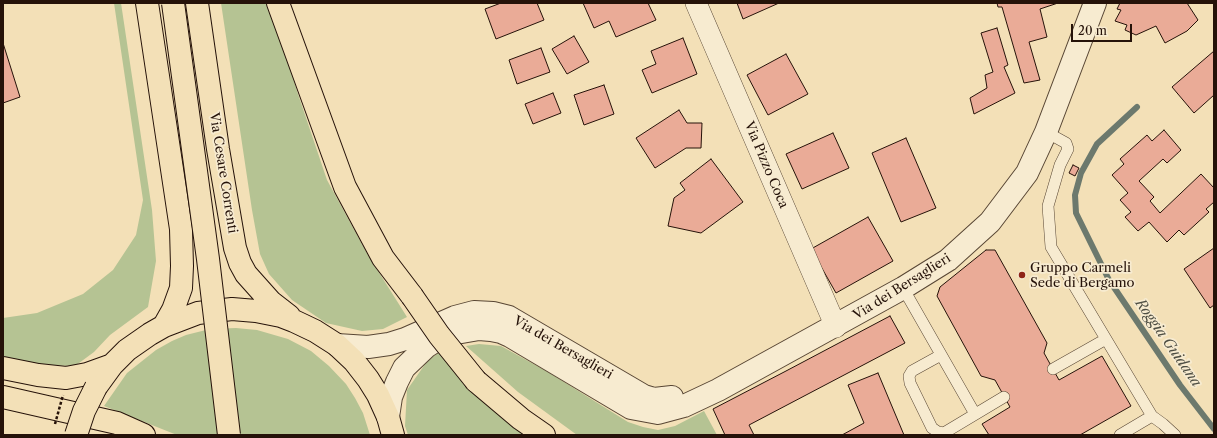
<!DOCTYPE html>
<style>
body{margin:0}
#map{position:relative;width:1217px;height:438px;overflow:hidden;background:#f3e0b7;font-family:"Libre Caslon Text",serif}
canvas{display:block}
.frame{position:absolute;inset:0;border:4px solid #251209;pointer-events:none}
.scale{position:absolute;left:1071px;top:24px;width:61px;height:18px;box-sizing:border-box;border:2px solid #251209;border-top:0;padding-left:5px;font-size:12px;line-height:14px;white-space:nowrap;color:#251209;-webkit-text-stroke:3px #f7ebd0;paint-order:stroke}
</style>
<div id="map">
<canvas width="1217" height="438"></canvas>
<div class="frame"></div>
<div class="scale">20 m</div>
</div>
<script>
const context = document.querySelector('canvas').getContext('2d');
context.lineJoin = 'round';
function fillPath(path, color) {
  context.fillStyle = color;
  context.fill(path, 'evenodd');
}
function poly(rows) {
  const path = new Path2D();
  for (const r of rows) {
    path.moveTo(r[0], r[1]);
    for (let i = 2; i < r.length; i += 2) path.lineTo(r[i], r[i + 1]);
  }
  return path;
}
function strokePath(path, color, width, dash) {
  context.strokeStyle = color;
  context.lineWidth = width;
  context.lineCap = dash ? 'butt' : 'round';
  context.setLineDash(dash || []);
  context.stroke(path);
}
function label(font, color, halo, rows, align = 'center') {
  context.font = font + ' "Libre Caslon Text",serif';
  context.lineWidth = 3.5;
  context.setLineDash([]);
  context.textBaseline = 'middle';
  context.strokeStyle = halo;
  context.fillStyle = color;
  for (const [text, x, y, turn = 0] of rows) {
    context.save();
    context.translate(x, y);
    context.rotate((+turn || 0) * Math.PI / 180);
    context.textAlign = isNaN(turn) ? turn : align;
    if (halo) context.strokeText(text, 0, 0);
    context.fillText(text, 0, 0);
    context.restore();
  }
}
fillPath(poly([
 [114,3,121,3,152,210,156,261,148,307,110,335,94,352,75,366,39,365,3,357,3,318,37,313,83,294,113,270,136,235,143,200],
 [221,3,270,3,298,94,327,180,368,255,407,317,383,329,362,331,326,323,292,300,269,274,260,254,252,210],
 [236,328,257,330,288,339,311,351,329,366,346,384,355,398,363,413,370,435,177,435,104,406,127,373,156,350,172,341,186,335,210,329],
 [479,344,501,346,548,372,628,422,643,427,658,430,675,426,704,411,717,435,577,435,518,392,466,346],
 [440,352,534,435,408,435,405,426,407,390,428,360]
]), '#b5c393');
strokePath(poly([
 [1137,107,1097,144,1081,173,1075,195,1076,213,1109,280,1180,385,1214,429]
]), '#6c796d', 6);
const building = poly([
 [501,3,537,3,544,20,496,39,485,9,501,3],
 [583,3,648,3,656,20,616,37,609,21,594,28,583,3],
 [737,3,779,3,743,19,737,3],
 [997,3,1058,3,1040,9,1047,37,1029,42,1040,80,1024,83,1002,7,998,7,997,3],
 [1120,3,1187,3,1198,20,1187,31,1165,43,1156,26,1136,35,1125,30,1127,25,1115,21,1121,10,1117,9,1120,3],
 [997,28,1008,65,1004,67,1015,93,974,114,970,98,987,88,985,75,993,72,981,33,997,28],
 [574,36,589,62,567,74,552,49,574,36],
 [683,38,697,74,652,93,642,70,656,64,651,51,683,38],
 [3,43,20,97,3,103,3,43],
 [541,48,550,72,517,84,509,60,541,48],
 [1214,51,1214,95,1194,113,1172,87,1214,51],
 [786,54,808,94,768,115,747,75,786,54],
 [604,85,614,114,584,125,574,95,604,85],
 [553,93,561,113,533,124,525,104,553,93],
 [679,110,687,123,702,123,701,148,686,148,655,168,636,138,679,110],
 [1164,130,1181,150,1167,163,1163,159,1139,181,1154,197,1150,201,1160,213,1201,174,1214,188,1214,202,1206,209,1209,212,1184,235,1179,230,1167,242,1149,222,1138,231,1125,217,1131,212,1120,200,1128,193,1112,175,1124,164,1120,159,1147,135,1152,141,1164,130],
 [833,133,849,168,802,189,786,154,833,133],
 [906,138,936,208,901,222,872,153,906,138],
 [711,159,743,202,701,233,668,226,674,198,685,190,680,183,711,159],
 [1073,165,1079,168,1075,176,1069,173,1073,165],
 [868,217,893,261,836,293,811,249,868,217],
 [1214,248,1214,305,1210,308,1184,269,1214,248],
 [986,250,995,250,1047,343,1044,353,1059,380,1102,356,1131,406,1080,435,989,435,982,424,1010,407,995,380,981,376,937,296,940,287,986,250],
 [890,316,905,343,749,425,754,435,725,435,713,409,786,371,890,316],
 [878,373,904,435,842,435,864,423,848,385,878,373]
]);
fillPath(building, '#eaab97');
strokePath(building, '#251209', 1);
const service = poly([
 [1046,132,1066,143,1068,149,1060,165,1048,206,1051,247,1152,416,1120,435],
 [903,288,975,414],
 [941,355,912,371,909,376,910,383,932,428,938,432,944,433,1004,397],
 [1053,369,1106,339],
 [1152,416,1163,424,1175,435]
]);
const minor = poly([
 [696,3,836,327]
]);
const tertiary = poly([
 [337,345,368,347,389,344,405,339,455,317,474,312,493,313,509,317,644,396,654,399,672,397],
 [388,417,391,397,397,382,404,368,426,347,437,340,456,333,479,329,491,330,501,332,510,336,631,408,658,413,684,406,718,390,903,288,948,260,990,222,1027,173,1046,132,1095,3]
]);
const trunk = poly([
 [147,3,181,229,182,266,181,288,173,310,164,326],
 [197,3,218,149,235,248,240,263,246,274,271,302,289,316],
 [278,3,345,187,383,258,412,296],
 [3,368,38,375,66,378,87,374,112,365],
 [476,381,521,419,544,435],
 [96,387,112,365,127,350,150,334,164,326,198,313,232,309,256,311,281,316,294,321,315,331,337,345,354,361,368,379,378,395,388,417,393,435],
 [3,397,117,423,144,435]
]);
strokePath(service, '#584634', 12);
strokePath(minor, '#584634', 22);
strokePath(tertiary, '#584634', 24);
strokePath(trunk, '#251209', 24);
strokePath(service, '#f7ebd0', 11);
strokePath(minor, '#f7ebd0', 21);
strokePath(tertiary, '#f7ebd0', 22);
strokePath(trunk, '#f3e0b7', 22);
const trunkBridge = poly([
 [173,3,208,259,229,435],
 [412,296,439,335,476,381],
 [76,435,84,411,96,387]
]);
strokePath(trunkBridge, '#251209', 24, []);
strokePath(poly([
 [55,424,63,395]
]), '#251209', 2.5, [3, 2]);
strokePath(trunkBridge, '#f3e0b7', 22);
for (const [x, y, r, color] of [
 [1022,275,4,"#8f2418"]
]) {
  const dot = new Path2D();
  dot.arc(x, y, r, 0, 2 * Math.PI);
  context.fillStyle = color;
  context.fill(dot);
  strokePath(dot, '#f7ebd0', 1.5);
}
label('13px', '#251209', '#f7ebd0', [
 ["Via Pizzo Coca",766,165,67],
 ["Via Cesare Correnti",223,173,81],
 ["Via dei Bersaglieri",902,287,-32],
 ["Via dei Bersaglieri",563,348,30]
]);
label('13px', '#251209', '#f7ebd0', [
 ["Gruppo Carmeli",1030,268],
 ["Sede di Bergamo",1030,283]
], 'left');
label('italic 14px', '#4e4e43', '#f7ebd0', [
 ["Roggia Guidana",1168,343,55]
]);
</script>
